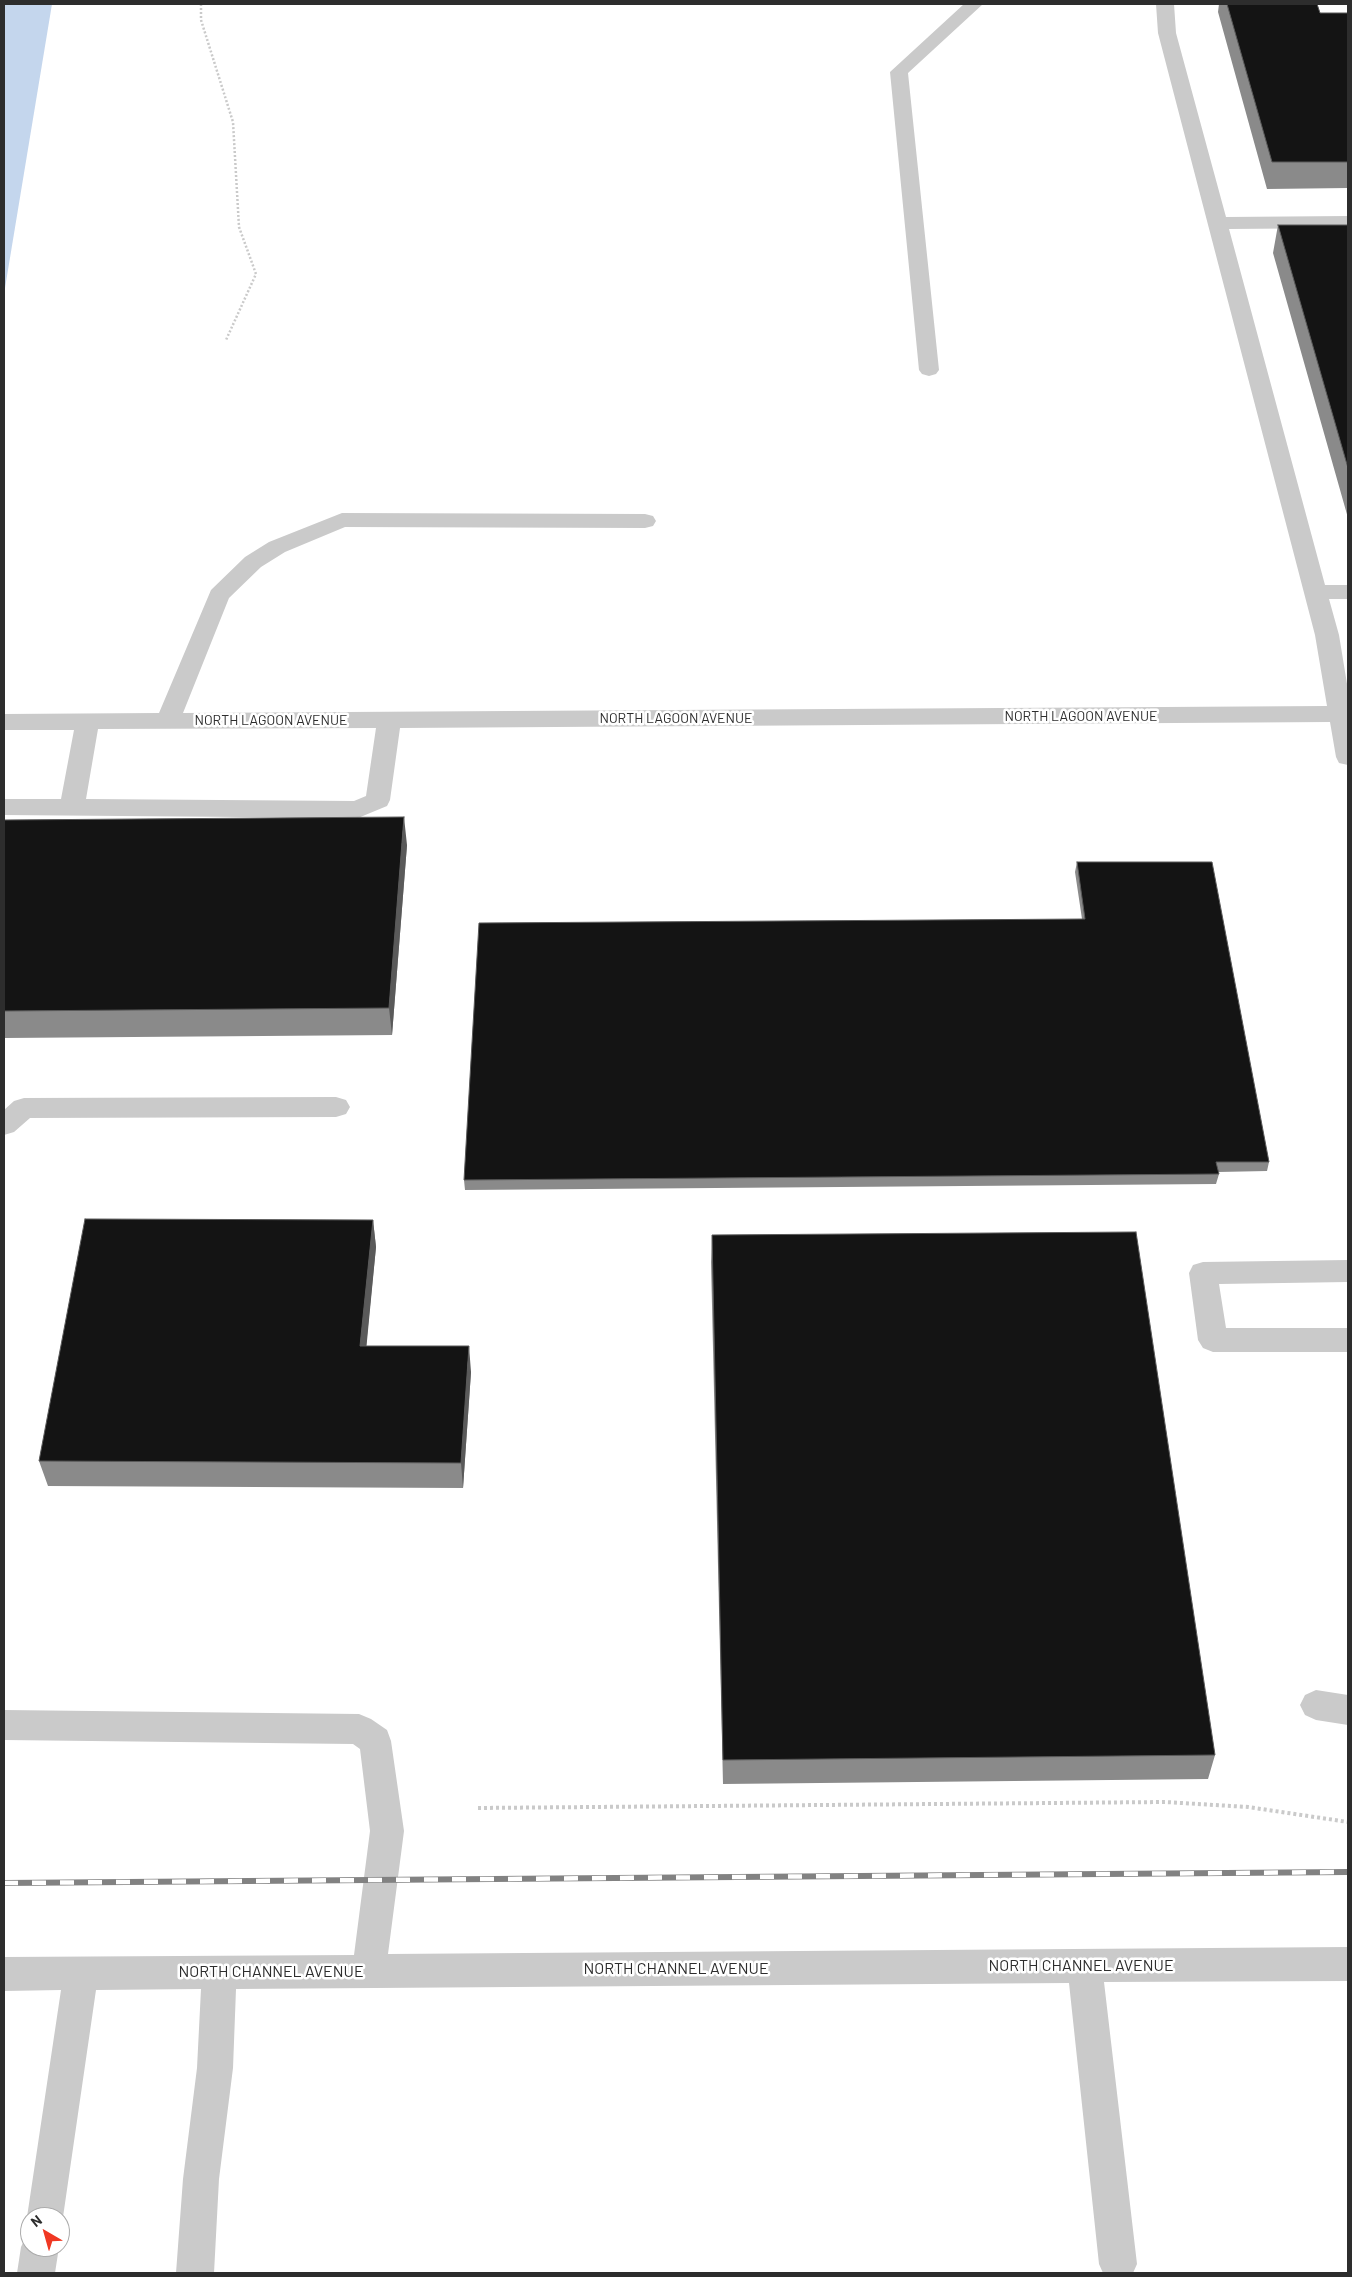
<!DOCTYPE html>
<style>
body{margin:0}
#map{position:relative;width:1352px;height:2277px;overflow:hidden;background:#fff;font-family:Barlow,sans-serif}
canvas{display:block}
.frame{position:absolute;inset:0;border:5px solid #2d2d2d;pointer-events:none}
.north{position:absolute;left:20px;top:2207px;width:50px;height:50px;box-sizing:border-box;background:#fff;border:1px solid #ababab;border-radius:50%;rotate:322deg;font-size:14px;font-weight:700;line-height:20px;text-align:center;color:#2d2d2d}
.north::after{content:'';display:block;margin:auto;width:18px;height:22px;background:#f03823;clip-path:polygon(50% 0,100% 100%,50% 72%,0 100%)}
</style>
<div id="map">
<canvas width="1352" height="2277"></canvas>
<div class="frame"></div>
<div class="north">N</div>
</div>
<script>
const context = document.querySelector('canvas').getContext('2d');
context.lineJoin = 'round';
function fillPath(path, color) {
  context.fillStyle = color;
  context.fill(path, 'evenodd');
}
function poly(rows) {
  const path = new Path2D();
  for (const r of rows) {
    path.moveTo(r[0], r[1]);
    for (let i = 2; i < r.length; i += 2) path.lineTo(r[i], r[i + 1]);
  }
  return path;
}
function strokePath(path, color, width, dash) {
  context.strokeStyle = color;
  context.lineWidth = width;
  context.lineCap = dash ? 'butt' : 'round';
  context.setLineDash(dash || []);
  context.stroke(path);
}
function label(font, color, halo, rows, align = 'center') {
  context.font = font + ' Barlow,sans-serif';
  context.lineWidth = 5;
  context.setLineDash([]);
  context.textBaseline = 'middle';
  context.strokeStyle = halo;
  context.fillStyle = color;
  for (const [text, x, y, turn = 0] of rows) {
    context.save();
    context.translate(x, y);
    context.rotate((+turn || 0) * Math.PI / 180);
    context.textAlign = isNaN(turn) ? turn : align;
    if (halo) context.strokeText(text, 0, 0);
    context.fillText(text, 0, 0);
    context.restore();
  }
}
fillPath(poly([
 [4,4,52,4,4,294]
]), '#c4d6ed');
strokePath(poly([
 [201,4,201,20,233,122,239,227,256,274,226,340]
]), '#cacaca', 2.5, [2, 2]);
strokePath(poly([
 [478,1808,1165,1802,1248,1807,1348,1822]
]), '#cacaca', 4, [3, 3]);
fillPath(poly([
 [964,4,983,4,908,73,939,370,936,374,929,376,922,374,919,370,890,72,964,4],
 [1156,4,1174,4,1176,33,1226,217,1348,216,1348,228,1229,229,1325,585,1348,585,1348,599,1329,599,1339,635,1348,690,1348,765,1339,763,1336,757,1330,722,400,728,390,800,387,806,358,818,4,815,4,799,61,799,74,730,4,730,4,714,159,713,211,590,245,557,269,542,342,513,645,514,653,516,656,521,653,526,645,528,345,527,285,552,261,567,229,598,183,713,1327,706,1315,635,1158,33,1156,4],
 [376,728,366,796,354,801,86,799,98,729,376,728],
 [336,1097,346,1100,350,1107,346,1114,336,1117,30,1118,14,1132,4,1135,4,1110,14,1101,24,1098,336,1097],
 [1348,1260,1348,1282,1219,1284,1226,1328,1348,1328,1348,1352,1213,1352,1203,1348,1198,1340,1189,1273,1193,1265,1203,1262,1348,1260],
 [1316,1690,1348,1695,1348,1725,1316,1720,1305,1715,1300,1705,1305,1695,1316,1690],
 [4,1710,359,1714,371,1719,387,1730,391,1741,404,1831,388,1954,1348,1947,1348,1981,1104,1982,1137,2264,1133,2273,1103,2273,1099,2264,1069,1983,236,1989,233,2068,219,2179,214,2273,176,2273,183,2179,197,2068,201,1989,96,1990,63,2217,60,2225,60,2217,30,2217,30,2225,27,2217,61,1990,4,1991,4,1957,354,1955,370,1831,360,1749,353,1744,4,1740,4,1710],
 [30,2233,30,2247,59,2247,55,2273,17,2273,21,2247,27,2234,30,2233]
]), '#cacaca');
const rail = poly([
 [4,1883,1348,1872]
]);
strokePath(rail, '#828282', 6);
strokePath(rail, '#fff', 4.5, [14]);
fillPath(poly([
 [1219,4,1317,4,1320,13,1348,13,1348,188,1267,189,1218,12],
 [1278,225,1348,225,1348,518,1273,253],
 [4,820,407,845,392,1035,4,1038],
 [1077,862,1269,1162,1267,1171,1218,1172,1219,1174,1216,1184,465,1190,464,1180,1082,919,1075,872],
 [373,1220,376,1247,366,1346,471,1372,463,1488,48,1486,39,1461],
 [712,1235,1215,1755,1208,1779,723,1784,711,1262]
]), '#8a8a8a');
fillPath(poly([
 [404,817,407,845,392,1035,389,1008],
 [373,1220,376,1247,364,1372,360,1346],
 [469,1346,471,1372,463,1488,461,1463]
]), '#5a5a5a');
const building = poly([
 [1227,4,1317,4,1320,13,1348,13,1348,162,1272,162,1227,4],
 [1278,225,1348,225,1348,468,1278,225],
 [404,817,389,1008,4,1011,4,820,404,817],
 [1077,862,1212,862,1269,1162,1216,1162,1219,1174,464,1180,479,923,1085,919,1077,862],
 [85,1219,373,1220,360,1346,469,1346,461,1463,39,1461,85,1219],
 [1136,1232,1215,1755,723,1760,712,1235,1136,1232]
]);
fillPath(building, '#141414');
strokePath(building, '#5a5a5a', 1);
label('14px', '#2d2d2d', '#fff', [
 ["NORTH LAGOON AVENUE",1081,716],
 ["NORTH LAGOON AVENUE",676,718],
 ["NORTH LAGOON AVENUE",271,720]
]);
label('16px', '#2d2d2d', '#fff', [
 ["NORTH CHANNEL AVENUE",1081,1966],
 ["NORTH CHANNEL AVENUE",676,1969],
 ["NORTH CHANNEL AVENUE",271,1972]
]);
</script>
